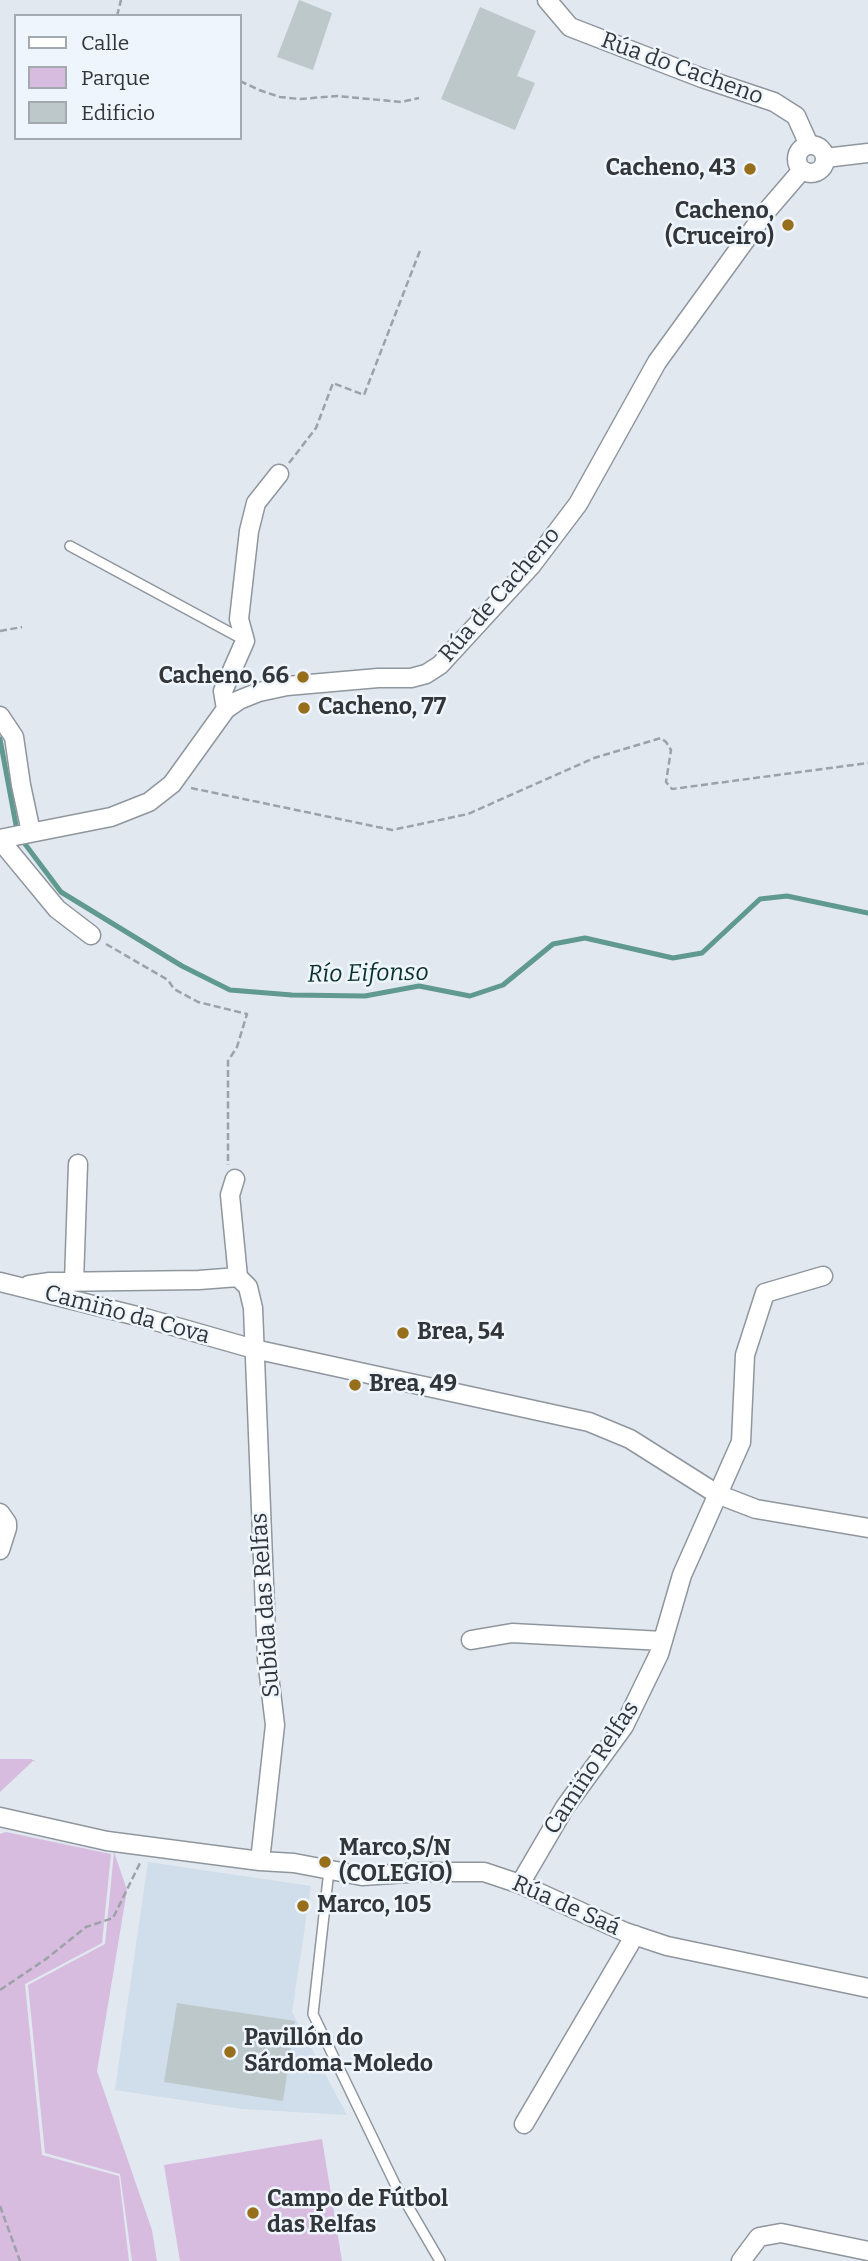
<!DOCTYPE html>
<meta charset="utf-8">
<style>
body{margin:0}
#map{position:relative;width:868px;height:2261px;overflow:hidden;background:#e1e8f0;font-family:Bitter,serif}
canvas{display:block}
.legend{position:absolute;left:14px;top:14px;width:228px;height:126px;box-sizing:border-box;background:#eef5fd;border:2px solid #a3a9af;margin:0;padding:9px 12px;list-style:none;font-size:21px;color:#333639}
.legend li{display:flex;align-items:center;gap:14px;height:35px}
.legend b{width:35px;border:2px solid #a3a9af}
</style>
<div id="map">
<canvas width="868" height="2261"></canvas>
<ul class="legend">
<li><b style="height:9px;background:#fff"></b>Calle</li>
<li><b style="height:19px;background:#d7bce0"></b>Parque</li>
<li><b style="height:19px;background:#bdc8cb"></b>Edificio</li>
</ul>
</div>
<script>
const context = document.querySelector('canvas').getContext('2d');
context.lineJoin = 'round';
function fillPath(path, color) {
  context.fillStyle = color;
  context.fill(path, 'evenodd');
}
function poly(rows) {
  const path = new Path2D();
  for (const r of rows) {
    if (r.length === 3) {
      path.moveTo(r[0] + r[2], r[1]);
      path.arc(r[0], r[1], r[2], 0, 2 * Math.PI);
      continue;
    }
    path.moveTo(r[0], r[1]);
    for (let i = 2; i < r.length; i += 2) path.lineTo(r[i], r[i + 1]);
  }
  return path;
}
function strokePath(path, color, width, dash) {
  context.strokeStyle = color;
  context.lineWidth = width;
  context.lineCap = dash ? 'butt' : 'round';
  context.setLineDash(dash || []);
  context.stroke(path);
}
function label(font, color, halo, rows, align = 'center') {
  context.font = font + ' Bitter,serif';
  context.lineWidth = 5;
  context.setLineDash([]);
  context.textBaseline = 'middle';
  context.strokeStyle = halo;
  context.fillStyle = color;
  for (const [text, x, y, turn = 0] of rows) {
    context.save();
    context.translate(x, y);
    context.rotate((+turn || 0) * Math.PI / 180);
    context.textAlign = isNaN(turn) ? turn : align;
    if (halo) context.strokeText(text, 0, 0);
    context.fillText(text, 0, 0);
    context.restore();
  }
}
fillPath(poly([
 [148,1862,311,1886,292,2012,347,2115,242,2109,115,2090]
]), '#d0ddea');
fillPath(poly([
 [0,1759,31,1759,37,1762,33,1761,0,1792],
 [6,1832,111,1854,102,1943,25,1984,42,2155,119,2176,129,2261,0,2261,0,1834],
 [114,1852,127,1890,97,2071,152,2230,157,2261,132,2261,120,2174,45,2153,28,1985,105,1944],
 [322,2139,342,2261,180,2261,164,2165]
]), '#d7bce0');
strokePath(poly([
 [0,739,16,825,25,844,61,892,182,966,230,990,292,995,365,996,419,986,470,996,503,985,553,944,585,938,673,958,702,953,760,899,787,896,868,913]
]), '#609990', 5);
fillPath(poly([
 [299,0,332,13,313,70,277,57],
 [480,7,536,31,517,76,535,83,515,130,441,99],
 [177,2003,295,2021,283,2101,164,2082]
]), '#bdc8cb');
const lane = poly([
 [70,546,244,640],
 [329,1870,313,2014,395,2184,440,2261]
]);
const street = poly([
 [547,0,570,27,702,78,774,102,796,116,809,145],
 [811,159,14],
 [825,158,868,153],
 [226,709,223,691,245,641,239,619,249,531,256,503,279,474],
 [0,716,14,737,21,785,31,832],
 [0,839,111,817,149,802,172,784,226,709,239,700,259,692,287,686,378,678,411,678,426,674,440,665,531,566,578,504,657,362,765,213,802,170],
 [0,840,57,909,91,935],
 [235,1179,230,1195,238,1277,248,1287,253,1308,267,1659,275,1725,260,1861],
 [0,1282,145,1318,254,1349,589,1422,630,1439,717,1494,756,1509,868,1528],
 [74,1282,78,1164],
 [29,1285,50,1282,199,1280,238,1277],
 [0,1513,7,1523,7,1528,0,1550],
 [471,1640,512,1633,663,1641],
 [0,1817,107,1841,260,1861,294,1863,362,1876,423,1872,484,1872,520,1884,625,1932,667,1946,868,1988],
 [520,1884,565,1807,624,1726,659,1654,682,1575,741,1442,745,1355,765,1293,823,1276],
 [524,2124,635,1935],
 [741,2261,759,2237,781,2233,868,2251]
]);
strokePath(lane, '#8f969d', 12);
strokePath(street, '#8f969d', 21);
strokePath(poly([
 [117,16,121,0],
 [240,81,259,90,280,97,300,99,337,96,401,102,419,98],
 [289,463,316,428,333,383,364,395,421,248],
 [0,631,22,627],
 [191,788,392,830,468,814,594,758,661,738,666,742,671,750,666,782,672,789,868,763],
 [106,944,168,980,174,989,198,1002,247,1014,237,1047,228,1061,228,1165],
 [0,1990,46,1959,86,1927,113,1918,140,1863],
 [0,2206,20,2261]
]), '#9ca2a8', 2.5, [7, 3.5]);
strokePath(lane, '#fff', 9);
strokePath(street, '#fff', 18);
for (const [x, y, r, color] of [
 [750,169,7,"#976e1a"],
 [788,225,7,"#976e1a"],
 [303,677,7,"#976e1a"],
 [304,708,7,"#976e1a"],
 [403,1333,7,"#976e1a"],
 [355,1385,7,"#976e1a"],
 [325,1862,7,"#976e1a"],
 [303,1906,7,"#976e1a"],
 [230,2052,7,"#976e1a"],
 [253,2213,7,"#976e1a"]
]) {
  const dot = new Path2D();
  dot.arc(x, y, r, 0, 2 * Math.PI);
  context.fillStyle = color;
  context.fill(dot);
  strokePath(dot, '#eef5fd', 2.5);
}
label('23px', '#333639', '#eef5fd', [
 ["Rúa do Cacheno",682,69,20],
 ["Rúa de Cacheno",500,595,-49],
 ["Camiño da Cova",127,1315,15],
 ["Subida das Relfas",266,1605,-94],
 ["Camiño Relfas",592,1768,-57],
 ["Rúa de Saá",566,1906,24]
]);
label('bold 23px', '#333639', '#eef5fd', [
 ["Cacheno, 43",736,169,"right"],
 ["Cacheno,",774,212,"right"],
 ["(Cruceiro)",774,238,"right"],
 ["Cacheno, 66",289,677,"right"],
 ["Cacheno, 77",318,708],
 ["Brea, 54",417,1333],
 ["Brea, 49",369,1385],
 ["Marco,S/N",339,1849],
 ["(COLEGIO)",339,1875],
 ["Marco, 105",317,1906],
 ["Pavillón do",244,2039],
 ["Sárdoma-Moledo",244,2065],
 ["Campo de Fútbol",267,2200],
 ["das Relfas",267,2226]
], 'left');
label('italic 24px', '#0b322d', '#eef5fd', [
 ["Río Eifonso",368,974,-1]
]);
</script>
